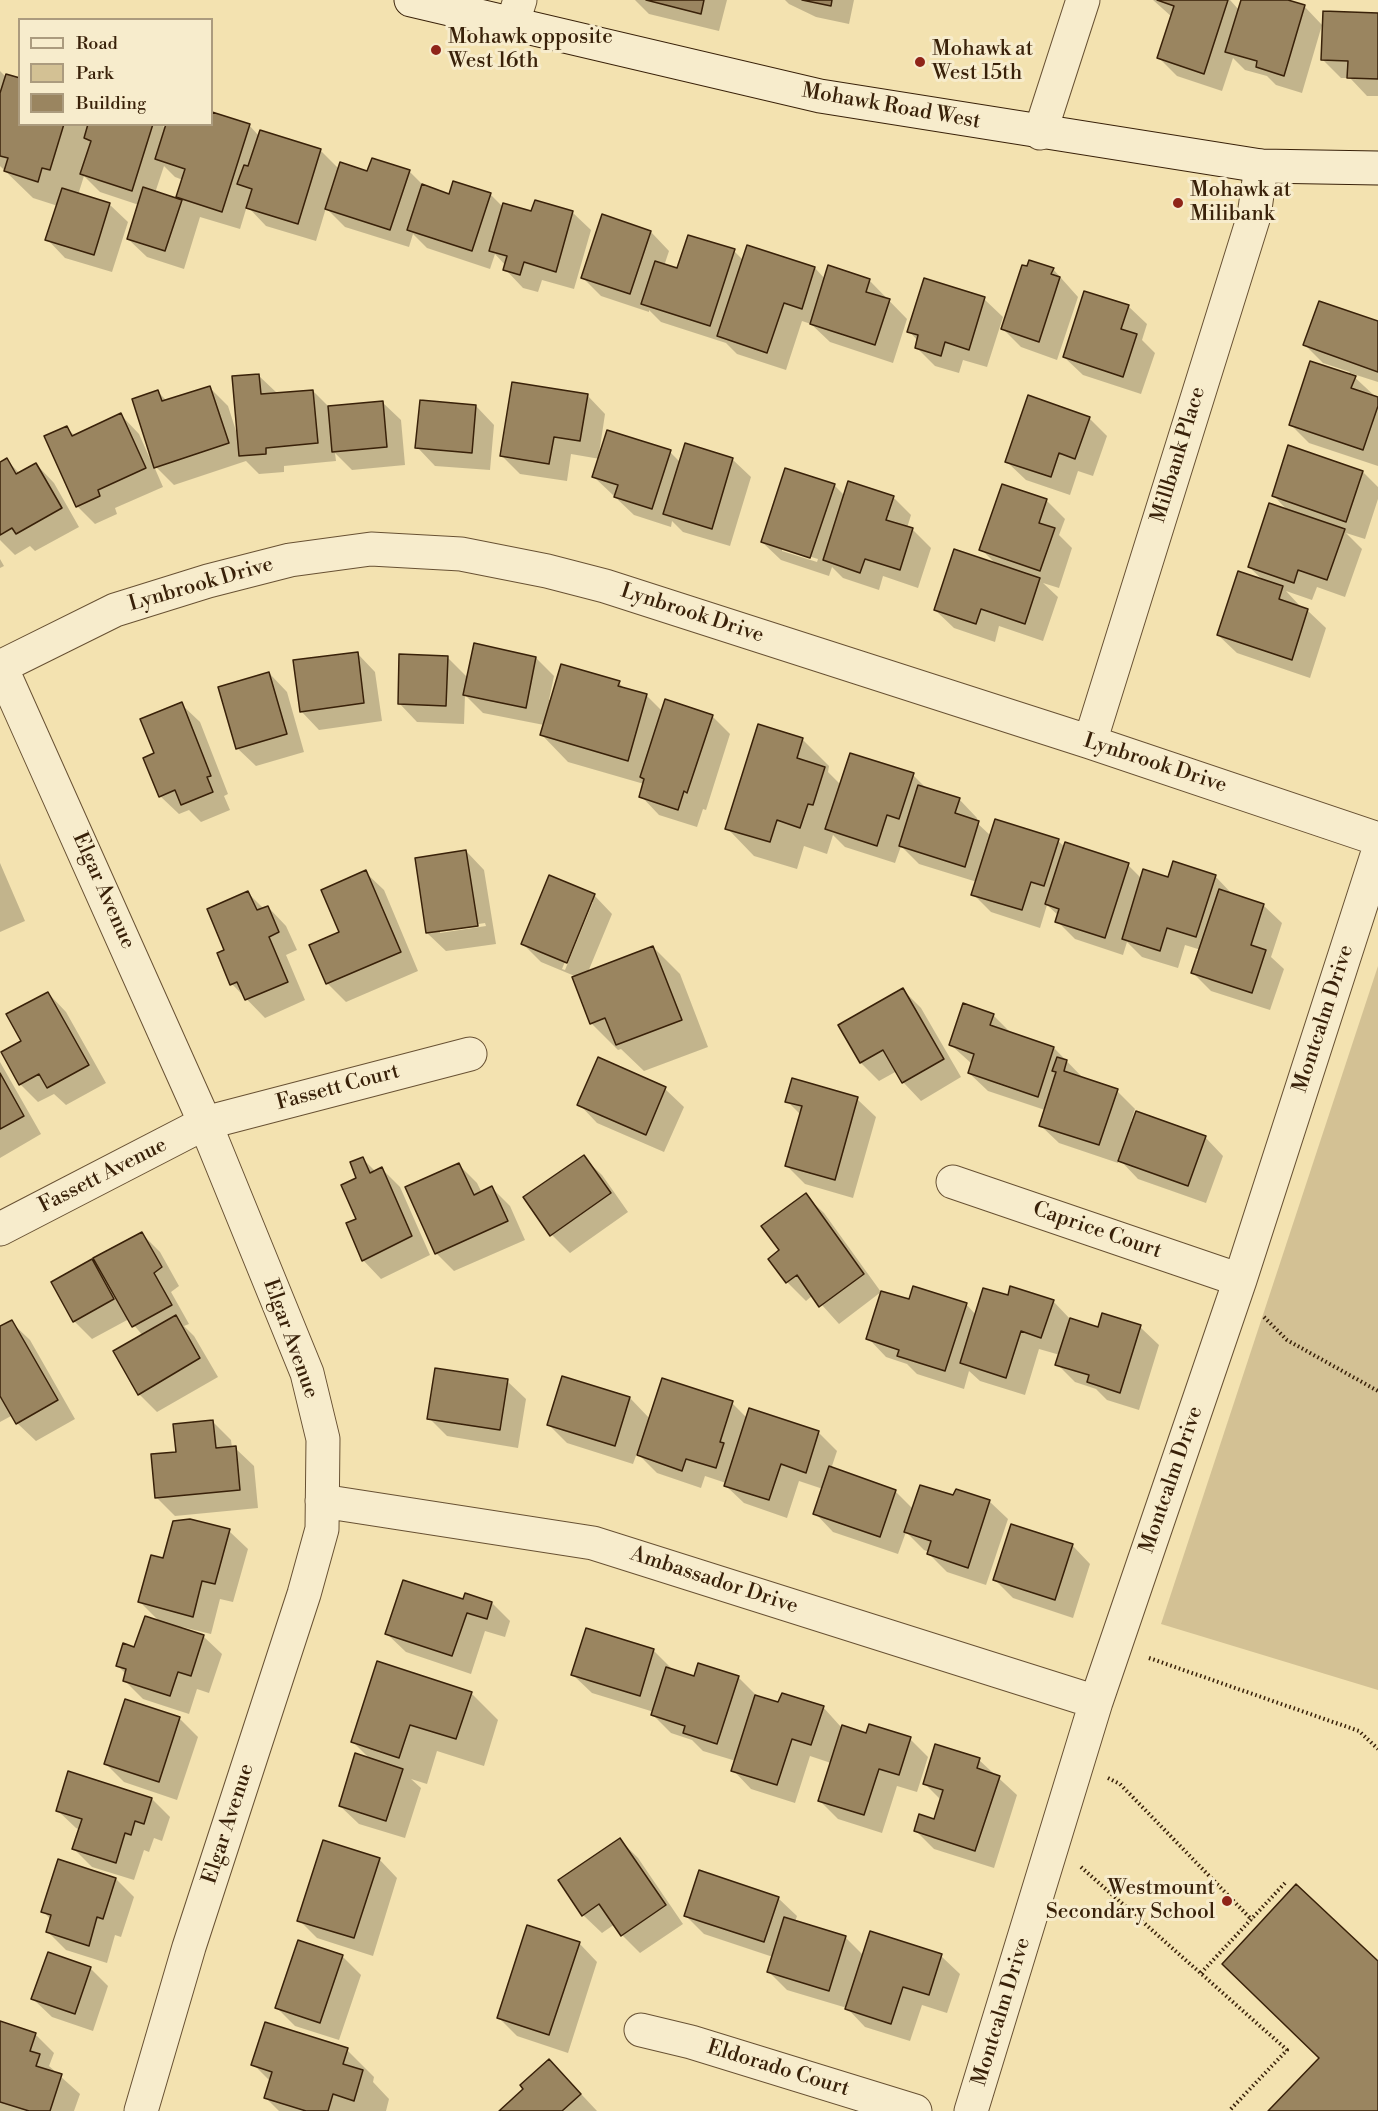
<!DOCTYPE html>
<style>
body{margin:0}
#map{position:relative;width:1378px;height:2111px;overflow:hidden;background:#f3e2b0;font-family:"Libre Bodoni",serif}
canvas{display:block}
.legend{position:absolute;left:18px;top:18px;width:195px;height:108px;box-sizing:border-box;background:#f7eccc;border:2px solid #ab9b7e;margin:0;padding:8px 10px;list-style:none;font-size:18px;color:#392109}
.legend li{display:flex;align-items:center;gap:12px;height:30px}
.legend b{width:30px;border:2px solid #ab9b7e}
</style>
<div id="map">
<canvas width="1378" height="2111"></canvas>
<ul class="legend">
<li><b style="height:8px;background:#f7eccc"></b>Road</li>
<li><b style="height:16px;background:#d3c194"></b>Park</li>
<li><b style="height:16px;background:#9a8560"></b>Building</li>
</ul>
</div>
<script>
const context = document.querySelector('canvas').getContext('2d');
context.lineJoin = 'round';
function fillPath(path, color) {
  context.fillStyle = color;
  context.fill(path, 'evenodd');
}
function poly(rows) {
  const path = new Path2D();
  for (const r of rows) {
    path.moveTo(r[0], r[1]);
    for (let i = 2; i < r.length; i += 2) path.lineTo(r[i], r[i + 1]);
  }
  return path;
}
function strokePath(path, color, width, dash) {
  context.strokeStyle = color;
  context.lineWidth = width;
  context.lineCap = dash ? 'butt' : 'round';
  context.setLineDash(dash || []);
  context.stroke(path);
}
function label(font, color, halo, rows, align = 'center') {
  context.font = font + ' "Libre Bodoni",serif';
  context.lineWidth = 6;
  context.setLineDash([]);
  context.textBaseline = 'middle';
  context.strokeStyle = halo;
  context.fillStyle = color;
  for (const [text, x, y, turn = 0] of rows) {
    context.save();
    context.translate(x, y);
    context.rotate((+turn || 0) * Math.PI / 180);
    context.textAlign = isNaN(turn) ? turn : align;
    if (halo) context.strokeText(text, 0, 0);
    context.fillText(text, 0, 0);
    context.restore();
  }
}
fillPath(poly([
 [1378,966,1378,1690,1161,1624]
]), '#d3c194');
fillPath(poly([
 [635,0,727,0,719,31,649,14],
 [785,0,854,0,849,24,816,17,789,4],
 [1153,0,1230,0,1239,10,1242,0,1283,0,1304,6,1322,25,1302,93,1276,85,1267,76,1245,70,1233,58,1222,91,1177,76,1159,58,1172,17],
 [1378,14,1378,96,1367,96,1350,78,1341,78,1323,60],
 [0,71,6,77,20,124,161,124,166,129,212,124,212,113,249,125,259,136,320,150,339,169,368,173,409,171,424,186,450,195,490,194,503,207,533,213,572,212,591,230,574,289,542,280,538,292,523,288,505,269,506,266,495,254,490,269,427,248,413,234,409,247,345,227,326,208,316,241,266,226,247,206,240,229,200,217,184,269,147,257,128,239,139,205,100,192,84,176,78,195,109,204,128,222,112,272,65,258,47,239,58,206,33,198,0,166],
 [164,166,175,177,183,180,176,200,155,193],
 [603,216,651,232,669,251,664,266,678,270,734,251,743,260,815,268,825,279,869,280,907,319,893,363,830,342,811,324,802,321,786,370,737,354,726,343,661,322,649,310,649,312,601,296,583,278],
 [1053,269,1078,297,1057,360,1021,347,1003,329],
 [984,299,1003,317,987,367,963,360,959,373,935,366,916,347,918,341,909,331],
 [1128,306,1147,324,1142,340,1155,353,1141,394,1083,375,1064,357],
 [1378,323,1378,382,1350,373,1378,399,1378,466,1309,443,1291,425,1350,372,1323,363,1305,345],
 [258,375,277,393,313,391,329,407,382,402,401,420,405,465,352,470,335,453,336,461,284,466,284,472,259,474,246,461,174,485,153,464,163,487,115,508,117,514,95,524,77,506,67,428,75,436,121,415,139,434,151,461,153,460,158,392,167,401,210,388,228,406,237,434],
 [587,395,605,414,599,454,670,452,680,462,732,459,751,477,730,546,683,532,672,521,671,527,634,515,594,477,600,459,571,454,567,481,520,474,502,456],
 [476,406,494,425,490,470,435,466,417,447],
 [1089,418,1107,436,1093,476,1078,471,1070,495,1026,480,1007,462],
 [7,460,20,474,36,464,54,483,79,527,35,551,30,546,15,555,0,540,0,463],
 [1363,472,1378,487,1378,499,1365,539,1346,533,1362,549,1345,597,1317,587,1312,600,1286,591,1300,606,1300,608,1307,610,1326,628,1310,678,1237,653,1218,635,1264,581,1249,567,1289,512,1274,496],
 [834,485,845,496,893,497,911,515,907,528,913,530,931,548,918,588,883,576,879,590,843,578,832,567,829,576,781,560,762,542],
 [782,548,818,559,817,562,782,551],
 [1046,500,1065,519,1059,535,1072,548,1059,588,1043,583,1058,597,1043,641,999,626,995,642,954,628,935,610,996,564,981,549],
 [0,559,4,566,0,568],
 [357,653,375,672,382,721,319,730,301,711],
 [448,658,468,678,536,658,554,676,549,700,551,700,619,683,625,689,647,696,663,712,712,716,730,734,706,810,703,809,697,827,659,815,641,796,644,784,568,762,541,734,544,725,483,713,465,695,464,724,417,722,399,703],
 [269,673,287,692,304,752,256,766,237,748],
 [181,704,200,722,228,794,224,796,230,810,201,822,189,810,179,814,160,796,156,754],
 [802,739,829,766,828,772,841,785,913,775,927,789,959,799,977,818,976,822,991,836,1058,841,1065,847,1128,865,1142,879,1215,876,1233,895,1263,905,1282,923,1271,957,1284,969,1270,1010,1211,991,1193,973,1201,950,1185,945,1178,968,1142,957,1127,942,1123,955,1075,939,1057,921,1059,916,1047,905,1040,928,991,912,973,894,977,882,919,864,901,846,895,863,845,847,833,835,827,854,804,846,797,869,754,856,727,828],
 [466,851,484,870,496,944,446,951,427,933],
 [485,923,486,926,440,933,440,930],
 [0,863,25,921,0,932],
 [365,872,384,890,418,971,346,1002,327,983,341,933],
 [248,893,264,909,268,907,286,926,297,950,286,955,305,1000,265,1018,232,984],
 [594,895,612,914,588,972,653,947,680,974,708,1047,644,1071,621,1049,618,1050,591,1023,577,977,541,962,523,944],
 [590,902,593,902,565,970,562,969],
 [903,990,921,1008,961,1077,921,1101,903,1082,897,1071,879,1081,861,1063,840,1025],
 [48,993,66,1012,106,1083,66,1105,54,1094,38,1102,20,1084,23,1042],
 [993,1015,1011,1033,1054,1048,1085,1080,1117,1091,1135,1109,1131,1122,1205,1137,1223,1156,1206,1203,1138,1179,1119,1159,1118,1163,1059,1143,1040,1125,1045,1110,988,1091,969,1073,972,1064,951,1045],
 [598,1059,665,1089,684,1107,664,1152,597,1123,579,1104],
 [0,1062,41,1134,0,1158],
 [857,1099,876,1117,853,1198,805,1184,787,1166,801,1115,787,1101],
 [583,1157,602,1175,628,1212,570,1253,552,1235,525,1198],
 [363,1159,376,1172,382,1169,400,1187,430,1255,381,1279,363,1260,358,1220],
 [459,1165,477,1183,482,1193,492,1188,510,1206,525,1240,454,1271,436,1253],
 [805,1195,824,1213,881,1292,839,1324,813,1295,806,1301,787,1282,770,1259,782,1251],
 [142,1234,160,1252,179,1286,171,1292,189,1324,184,1326,194,1336,218,1377,157,1412,139,1394,143,1336,129,1319,92,1339,74,1321,92,1261,101,1270],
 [1009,1297,1053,1301,1071,1320,1099,1329,1140,1327,1159,1345,1139,1410,1107,1400,1096,1389,1075,1382,1057,1364,1060,1355,1039,1349,1025,1395,980,1381,969,1371,964,1389,917,1374,907,1364,886,1357,868,1338,910,1301,966,1304,976,1315],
 [11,1322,30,1340,75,1419,36,1441,17,1423,13,1415,0,1422,0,1328],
 [507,1381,526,1399,518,1448,447,1436,429,1418],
 [630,1398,650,1419,732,1403,747,1418,750,1410,819,1433,837,1451,831,1469,895,1491,913,1509,954,1497,989,1501,1008,1519,986,1585,947,1572,929,1554,929,1552,924,1550,906,1532,898,1554,833,1532,815,1513,823,1489,799,1481,787,1518,744,1503,725,1485,726,1483,705,1476,701,1488,657,1473,637,1453,633,1464,567,1443,548,1424],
 [212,1421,231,1440,232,1448,235,1448,254,1466,258,1508,175,1516,157,1498,177,1453],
 [229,1531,248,1549,233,1602,220,1599,211,1634,182,1627,181,1629,203,1636,222,1654,209,1693,197,1689,189,1714,143,1699,124,1680,126,1674,118,1666,161,1623,140,1602,164,1560],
 [1072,1545,1090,1564,1073,1618,1013,1598,995,1580],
 [464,1601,492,1603,510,1621,505,1637,485,1631,471,1674,406,1652,387,1634],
 [653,1650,672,1669,671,1671,695,1678,738,1677,757,1696,779,1704,823,1707,841,1727,867,1735,910,1739,928,1757,917,1792,897,1786,882,1833,838,1819,819,1800,831,1763,810,1756,795,1803,751,1789,733,1770,736,1761,703,1751,692,1740,671,1733,653,1715,654,1712,592,1693,573,1675],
 [471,1693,498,1720,484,1766,437,1751,427,1784,411,1779,421,1788,405,1838,359,1824,340,1806,371,1760,353,1742],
 [179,1718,198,1737,177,1800,124,1782,106,1764],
 [979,1760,1017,1795,994,1868,934,1849,916,1831,935,1821,941,1800,924,1783],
 [152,1799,170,1817,162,1841,154,1838,149,1852,144,1850,134,1880,92,1867,74,1849,80,1830,76,1828,57,1810],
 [620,1840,638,1858,683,1924,640,1953,622,1935,615,1924,602,1933,583,1915,560,1880],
 [379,1859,397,1878,373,1956,317,1938,299,1920],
 [116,1879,134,1897,121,1937,115,1935,107,1963,66,1950,48,1932,51,1920,43,1911],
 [778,1898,797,1916,795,1922,845,1937,864,1956,941,1956,960,1974,947,2013,922,2005,910,2041,865,2027,847,2008,787,1990,769,1972,773,1957,704,1934,685,1915],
 [579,1943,597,1962,568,2053,517,2036,499,2018],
 [342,1956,361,1975,339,2040,295,2026,276,2007],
 [90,1968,108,1986,93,2031,52,2017,33,1999],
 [0,2023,35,2034,54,2053,49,2066,80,2094,74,2111,0,2111],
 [347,2050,374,2077,373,2082,389,2099,386,2111,279,2111,266,2098,271,2082,253,2064],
 [567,2079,597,2111,501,2111]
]), '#0003');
const building = poly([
 [646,0,704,0,701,14,646,0],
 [802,0,832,0,831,6,802,0],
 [1157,0,1228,0,1204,74,1157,58,1174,6,1157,0],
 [1241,0,1288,0,1305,5,1284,76,1256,67,1257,61,1225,52,1241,0],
 [1323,11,1378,13,1378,79,1347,78,1348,61,1321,60,1323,11],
 [6,74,20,78,20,124,64,124,50,170,42,168,38,182,4,171,8,158,0,156,0,93,6,74],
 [212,112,250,124,222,212,176,197,185,169,155,159,166,124,212,124,212,112],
 [88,124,153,124,132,191,80,174,91,141,84,138,88,124],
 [260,130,321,149,298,224,246,208,252,189,237,184,244,165,248,166,260,130],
 [372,158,410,170,390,230,325,209,340,162,367,171,372,158],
 [453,181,491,193,472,251,407,230,422,184,449,194,453,181],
 [143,187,182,200,165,251,127,239,143,187],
 [62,188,110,203,94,255,45,240,62,188],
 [535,200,573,211,556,272,524,262,520,275,503,270,507,256,489,251,503,203,531,211,535,200],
 [602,214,651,231,630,294,581,278,602,214],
 [688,235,735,249,710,326,641,304,655,261,677,268,688,235],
 [747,245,815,267,802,309,784,303,767,353,717,336,747,245],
 [1029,260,1054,268,1051,274,1060,277,1039,342,1001,329,1022,265,1027,266,1029,260],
 [828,265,870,279,866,292,890,299,875,345,810,324,828,265],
 [924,278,985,297,969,350,945,342,941,356,915,348,918,335,907,332,924,278],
 [1084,291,1129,305,1121,329,1137,334,1123,377,1063,357,1084,291],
 [1319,301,1378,321,1378,372,1303,345,1319,301],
 [1310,361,1356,376,1351,388,1378,397,1378,406,1363,450,1289,425,1310,361],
 [259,374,261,394,313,390,318,443,266,448,266,454,239,456,232,376,259,374],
 [512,382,588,394,580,441,554,437,549,464,500,456,512,382],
 [210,386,229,443,154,468,132,399,158,390,162,401,210,386],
 [1028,395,1090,417,1075,459,1059,453,1051,477,1005,462,1028,395],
 [420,400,476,405,472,453,415,448,420,400],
 [383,401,387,447,332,452,328,406,383,401],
 [121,413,146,468,98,490,100,496,76,507,44,436,67,426,72,436,121,413],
 [607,430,671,450,652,509,614,497,618,485,592,477,607,430],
 [685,443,733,458,712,529,663,514,685,443],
 [1288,445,1363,471,1346,522,1272,496,1288,445],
 [7,458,16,474,36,463,62,508,16,534,12,528,0,535,0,462,7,458],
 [785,468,835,484,810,558,761,542,785,468],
 [848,481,894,496,886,520,913,528,900,570,865,559,860,573,823,560,848,481],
 [1002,484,1047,499,1039,523,1055,528,1040,571,979,550,1002,484],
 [1269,503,1345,529,1327,580,1298,570,1294,583,1248,567,1269,503],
 [954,549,1040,578,1025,624,981,609,976,624,934,610,954,549],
 [1238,571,1283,586,1279,599,1308,609,1292,660,1217,635,1238,571],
 [474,643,536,657,526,708,463,695,474,643],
 [358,652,364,703,300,712,293,660,358,652],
 [399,654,448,656,446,706,398,704,399,654],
 [561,664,620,681,618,686,647,694,628,761,540,735,561,664],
 [269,672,287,734,236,749,218,687,269,672],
 [665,699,713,715,687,793,684,791,678,810,639,797,644,779,640,777,665,699],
 [182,702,211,776,207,777,213,792,181,805,175,790,159,797,143,758,154,753,140,719,182,702],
 [758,724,803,738,797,758,825,767,813,805,808,804,800,828,777,820,770,842,725,829,758,724],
 [850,753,914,773,899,819,887,815,877,846,825,829,850,753],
 [918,785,960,798,955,813,979,821,965,867,899,846,918,785],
 [995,819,1059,839,1044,886,1031,882,1022,910,971,895,995,819],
 [1065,842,1129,863,1105,938,1055,922,1059,909,1045,904,1065,842],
 [466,850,478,926,426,933,415,858,466,850],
 [1173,861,1216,875,1196,937,1167,928,1160,951,1122,939,1143,869,1168,877,1173,861],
 [366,870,401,952,326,984,309,945,339,932,321,890,366,870],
 [549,875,595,894,567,963,521,944,549,875],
 [1219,889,1264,904,1251,945,1266,950,1252,993,1191,973,1219,889],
 [248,891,257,910,268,906,279,932,269,937,288,982,245,1000,237,982,230,985,217,953,224,950,207,909,248,891],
 [653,946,682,1020,616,1045,605,1018,590,1024,572,977,653,946],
 [903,988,944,1059,902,1083,883,1050,860,1063,838,1025,903,988],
 [48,992,89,1065,47,1088,39,1074,19,1085,1,1052,21,1041,6,1014,48,992],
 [963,1003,994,1014,990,1025,1054,1047,1038,1097,968,1073,974,1054,949,1045,963,1003],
 [598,1057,666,1087,646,1135,577,1105,598,1057],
 [1057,1057,1067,1060,1064,1071,1118,1089,1099,1145,1039,1126,1056,1072,1052,1071,1057,1057],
 [0,1073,24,1116,0,1129,0,1073],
 [792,1078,858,1097,835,1180,785,1166,802,1106,785,1102,792,1078],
 [1136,1111,1206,1136,1188,1186,1118,1161,1136,1111],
 [584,1155,611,1193,550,1236,523,1197,584,1155],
 [363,1157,370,1173,382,1167,412,1236,362,1261,346,1223,356,1219,341,1185,356,1178,350,1162,363,1157],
 [459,1163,474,1195,492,1186,508,1221,435,1254,405,1187,459,1163],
 [806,1193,864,1274,819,1307,797,1275,786,1283,768,1259,779,1250,761,1226,806,1193],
 [142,1232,162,1267,154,1273,172,1305,132,1327,93,1258,142,1232],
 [92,1259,114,1299,73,1322,51,1282,92,1259],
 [913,1286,967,1303,945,1371,897,1356,899,1350,866,1339,881,1291,909,1299,913,1286],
 [1010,1286,1054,1300,1041,1338,1021,1331,1006,1378,960,1363,983,1288,1008,1295,1010,1286],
 [1102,1313,1141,1325,1120,1393,1087,1382,1089,1375,1055,1365,1070,1318,1098,1327,1102,1313],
 [176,1315,200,1358,138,1395,113,1351,176,1315],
 [12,1320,58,1400,16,1424,0,1396,0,1326,12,1320],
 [435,1368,508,1379,500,1430,427,1419,435,1368],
 [562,1376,630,1397,615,1446,547,1425,562,1376],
 [662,1378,733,1401,720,1442,724,1443,716,1468,686,1459,682,1471,637,1455,662,1378],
 [749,1408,819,1431,806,1473,781,1464,769,1500,724,1486,749,1408],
 [213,1420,216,1448,236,1446,240,1490,155,1498,151,1454,176,1452,173,1424,213,1420],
 [829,1466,896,1490,880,1537,813,1514,829,1466],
 [920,1485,953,1495,956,1489,990,1500,968,1568,927,1554,931,1541,904,1532,920,1485],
 [190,1519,230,1529,215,1584,202,1581,193,1617,138,1602,151,1555,163,1558,173,1521,190,1519],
 [1011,1524,1073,1544,1055,1600,993,1580,1011,1524],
 [403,1580,463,1599,465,1593,492,1602,487,1619,467,1613,452,1656,385,1634,403,1580],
 [145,1616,204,1635,191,1676,178,1672,170,1696,123,1681,126,1669,116,1666,123,1643,134,1647,145,1616],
 [586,1628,654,1649,640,1696,571,1675,586,1628],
 [377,1661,472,1692,456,1739,410,1725,399,1758,351,1742,377,1661],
 [698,1663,739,1676,717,1744,683,1733,685,1726,651,1715,666,1667,694,1676,698,1663],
 [782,1693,824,1706,811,1745,792,1739,777,1785,731,1771,755,1695,778,1702,782,1693],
 [125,1699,180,1717,159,1782,104,1764,125,1699],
 [869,1724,911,1737,899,1775,879,1769,864,1815,818,1801,842,1725,866,1733,869,1724],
 [935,1744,980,1758,977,1768,1000,1776,975,1851,914,1831,919,1814,934,1819,943,1790,923,1784,935,1744],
 [355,1753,403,1769,386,1821,339,1806,355,1753],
 [68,1771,152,1798,144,1824,135,1821,131,1835,125,1833,116,1863,72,1849,82,1819,56,1811,68,1771],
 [620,1838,666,1905,621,1936,599,1904,582,1916,558,1880,620,1838],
 [323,1840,380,1858,354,1938,297,1921,323,1840],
 [58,1859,116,1878,103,1919,97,1917,89,1946,46,1932,51,1915,41,1912,58,1859],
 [699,1870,779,1897,764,1942,684,1916,699,1870],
 [1296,1884,1378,1961,1378,2111,1268,2111,1319,2058,1222,1964,1296,1884],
 [784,1917,846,1936,829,1991,767,1972,784,1917],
 [527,1925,580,1942,549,2035,497,2018,527,1925],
 [870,1931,942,1954,929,1995,903,1987,891,2024,845,2009,870,1931],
 [298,1940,343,1955,320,2023,275,2008,298,1940],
 [48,1952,91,1967,75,2014,31,1999,48,1952],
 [0,2021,36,2033,30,2051,40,2054,36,2066,62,2074,50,2111,29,2111,0,2102,0,2021],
 [265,2022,348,2048,343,2064,363,2070,354,2101,333,2094,328,2111,306,2111,264,2098,272,2072,251,2065,265,2022],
 [549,2059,581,2094,562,2111,499,2111,523,2089,520,2085,549,2059]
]);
fillPath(building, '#9a8560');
strokePath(building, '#392109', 1.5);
const minor = poly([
 [512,25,520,0],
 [1040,133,1083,0],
 [0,667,115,610,208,581,290,560,371,549,461,554,547,571,605,586,1090,742,1378,839],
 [1,667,205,1123,307,1373,323,1439,322,1529,304,1594,189,1947,141,2111],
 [1090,742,1254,216,1261,166],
 [953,1182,1240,1280],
 [0,1229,205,1123,470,1054],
 [322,1501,593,1543,1096,1702],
 [641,2030,691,2042,915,2111],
 [971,2111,1096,1702,1240,1280,1378,852]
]);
const secondary = poly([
 [411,0,820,96,1261,166,1378,168]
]);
strokePath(minor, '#685133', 35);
strokePath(secondary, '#392109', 35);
strokePath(poly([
 [1264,1317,1287,1340,1378,1391],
 [1149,1658,1359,1731,1378,1749],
 [1108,1778,1120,1784,1252,1920],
 [1081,1867,1287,2050,1229,2111],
 [1201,1973,1286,1882]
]), '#392109', 4, [1.5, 3]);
strokePath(minor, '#f7eccc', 33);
strokePath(secondary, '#f7eccc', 33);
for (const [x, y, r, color] of [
 [436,50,6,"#8f2418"],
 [920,62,6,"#8f2418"],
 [1178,203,6,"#8f2418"],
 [1227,1901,6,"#8f2418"]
]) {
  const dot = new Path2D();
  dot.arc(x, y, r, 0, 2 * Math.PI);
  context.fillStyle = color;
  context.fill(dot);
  strokePath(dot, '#f7eccc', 2);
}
label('21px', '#392109', '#f7eccc', [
 ["Mohawk opposite",448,38],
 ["West 16th",448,62],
 ["Mohawk at",932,50],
 ["West 15th",932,74],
 ["Mohawk at",1190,191],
 ["Milibank",1190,215],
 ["Westmount",1215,1889,"right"],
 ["Secondary School",1215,1913,"right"]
], 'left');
label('21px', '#392109', '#f7eccc', [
 ["Mohawk Road West",891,107,10],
 ["Millbank Place",1179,455,-73],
 ["Lynbrook Drive",201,585,-16],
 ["Lynbrook Drive",692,614,18],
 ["Lynbrook Drive",1155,764,18],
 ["Elgar Avenue",103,891,66],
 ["Montcalm Drive",1324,1019,-72],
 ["Fassett Court",338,1088,-15],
 ["Fassett Avenue",103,1176,-27],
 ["Caprice Court",1097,1231,19],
 ["Elgar Avenue",290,1339,70],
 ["Montcalm Drive",1172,1480,-71],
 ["Ambassador Drive",714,1581,18],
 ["Elgar Avenue",229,1824,-72],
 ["Montcalm Drive",1002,2012,-73],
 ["Eldorado Court",778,2069,17]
]);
</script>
